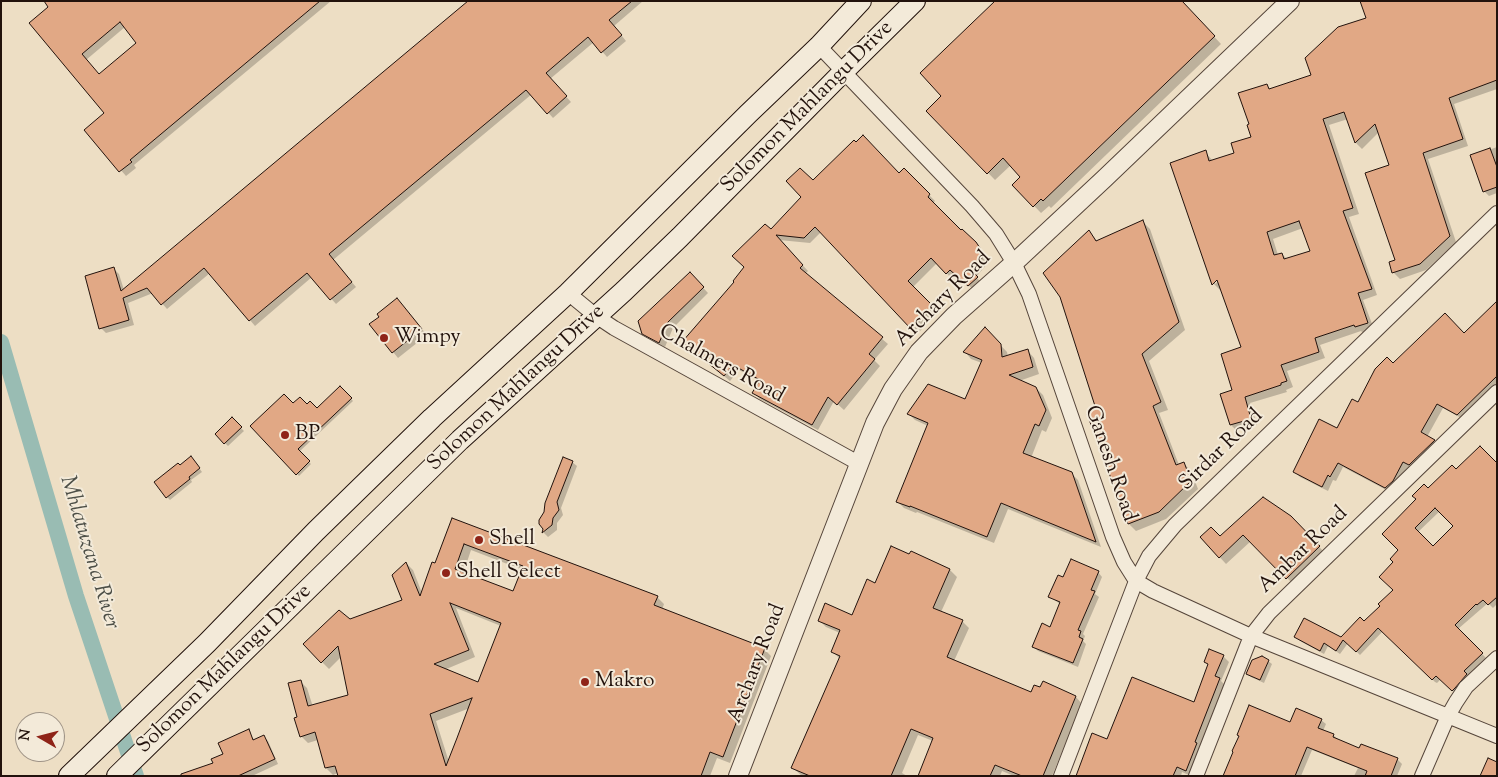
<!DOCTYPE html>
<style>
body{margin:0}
#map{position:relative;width:1498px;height:777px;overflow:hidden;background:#eddec4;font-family:"Sorts Mill Goudy",serif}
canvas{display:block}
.frame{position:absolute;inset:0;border:2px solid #22120c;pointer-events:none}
.north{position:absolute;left:15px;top:712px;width:50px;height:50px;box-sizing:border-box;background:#f3ead9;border:1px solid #9f9487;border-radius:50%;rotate:278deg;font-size:14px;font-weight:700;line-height:20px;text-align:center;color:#22120c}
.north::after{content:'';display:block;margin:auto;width:18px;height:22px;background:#8f2418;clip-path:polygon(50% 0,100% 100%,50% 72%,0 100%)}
</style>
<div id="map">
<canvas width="1498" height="777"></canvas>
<div class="frame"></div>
<div class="north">N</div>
</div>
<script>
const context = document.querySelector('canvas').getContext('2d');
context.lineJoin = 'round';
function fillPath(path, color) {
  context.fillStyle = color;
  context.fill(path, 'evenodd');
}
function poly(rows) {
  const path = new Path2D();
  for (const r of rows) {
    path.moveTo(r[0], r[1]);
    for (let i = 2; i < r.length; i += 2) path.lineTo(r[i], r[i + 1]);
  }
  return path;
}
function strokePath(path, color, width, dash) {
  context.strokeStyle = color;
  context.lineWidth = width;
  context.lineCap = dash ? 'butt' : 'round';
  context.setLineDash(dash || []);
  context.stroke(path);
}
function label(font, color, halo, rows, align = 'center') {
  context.font = font + ' "Sorts Mill Goudy",serif';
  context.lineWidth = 4;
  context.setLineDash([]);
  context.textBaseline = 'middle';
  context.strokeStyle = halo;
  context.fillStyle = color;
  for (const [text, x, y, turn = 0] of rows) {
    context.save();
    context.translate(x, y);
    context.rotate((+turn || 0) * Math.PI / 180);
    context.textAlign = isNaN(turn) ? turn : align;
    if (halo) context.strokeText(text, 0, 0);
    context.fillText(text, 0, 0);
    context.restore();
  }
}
fillPath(poly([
 [45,1,331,1,134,165,136,168,126,176,86,130,106,113],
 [125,27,138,43,99,76,86,60],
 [470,1,643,1,614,26,626,41,607,57,594,42,550,79,571,102,553,118,532,94,333,260,356,287,336,304,312,277,255,326,210,273,167,309,153,293,128,303,134,325,106,333,101,328,114,269,119,274,124,290],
 [1181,1,1221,44,1051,208,1049,206,1041,213,1014,185,1022,177,1011,165,995,180,928,111],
 [1497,37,1497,89,1454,104,1468,146,1428,159,1456,242,1426,270,1400,279,1394,273,1390,263,1396,261,1391,166,1379,132,1362,149,1356,143,1348,119,1329,125,1359,214,1349,217,1377,295,1363,300,1374,329,1363,333,1361,331,1320,345,1325,358,1287,371,1293,387,1286,390,1287,392,1250,403,1257,425,1237,431,1231,425,1234,391,1242,348,1222,288,1220,290,1214,284,1172,163,1205,152,1213,161,1236,154,1252,137,1266,85,1271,90],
 [1303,228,1311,251,1287,259,1282,254,1278,255,1273,239],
 [1223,277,1215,284,1215,281],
 [1497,147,1497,193,1489,196,1484,191,1472,156],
 [900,175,910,176,935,201,933,203,961,232,962,231,986,255,988,263,976,277,983,284,975,291,957,275,952,279,937,263,913,287,938,313,918,333,821,232,810,243,779,240,808,271,805,274,888,344,874,360,880,366,844,410,834,401,818,430,760,399,754,393,760,381,739,370,730,381,690,348,771,231,803,197,813,182],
 [1143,222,1150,229,1185,330,1149,361,1168,410,1159,413,1179,465,1183,463,1191,471,1198,489,1166,519,1136,531,1129,524,1089,414,1097,406,1089,231,1098,242],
 [690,274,708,293,673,328,665,347,649,339,643,333],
 [397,300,427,335,398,358,371,325],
 [1497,311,1497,387,1463,419,1443,408,1427,437,1440,446,1415,470,1409,467,1398,486,1392,493,1343,467,1336,481,1333,480,1328,491,1300,477,1294,471,1337,430,1358,404,1393,365,1464,334],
 [985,329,1007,352,1008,357,1028,351,1034,358,1039,374,1019,381,1036,388,1043,395,1052,418,1046,432,1042,430,1031,458,1071,473,1078,480,1101,547,1008,509,994,543,917,512,916,513,904,508,897,501,928,426,915,420,909,414,966,401,982,363,971,359,965,352],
 [340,387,353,401,299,452,311,464,299,476,252,426,293,405,307,406,317,409],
 [232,419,244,431,228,446,216,434],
 [194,461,202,472,191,480,192,482,170,500,167,497,180,466],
 [572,462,577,466,561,508,563,515,557,523,557,530,548,537,544,533,544,528],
 [1497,465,1497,604,1493,608,1488,603,1458,629,1486,658,1467,676,1470,679,1456,694,1441,679,1437,683,1435,682,1383,631,1360,655,1348,643,1340,654,1328,646,1324,654,1300,641,1296,637,1341,638,1364,623,1394,590,1395,562,1428,490,1456,471],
 [1440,511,1455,526,1433,548,1418,532],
 [452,519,657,597,664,604,662,610,764,649,771,656,730,763,717,758,710,776,339,776,338,773,333,775,326,768,318,740,308,743,301,736,299,718,300,681,307,688,313,707,350,696,342,656,329,669,304,644,349,621,404,601,406,563,413,570,422,593,436,565],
 [471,550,523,570,514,593,463,574],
 [456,608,501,626,479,683,444,670,475,657],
 [470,708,449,762,436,721],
 [1298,525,1326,554,1294,585,1251,541,1226,564,1202,538,1220,538],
 [911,553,950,570,957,577,941,612,962,621,969,628,954,661,1032,694,1076,697,1082,704,1052,776,1014,776,1002,771,1000,776,919,776,933,741,918,735,902,773,907,776,802,776,793,768,840,659,832,651,840,633,826,627,819,620,852,616,876,584,910,556],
 [1098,572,1102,577,1095,594,1099,597,1083,634,1085,636,1083,641,1086,644,1078,667,1038,651,1034,647,1051,628,1060,604,1050,597,1064,579],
 [1223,656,1229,662,1221,681,1225,685,1191,776,1182,772,1181,776,1078,776,1108,741,1194,704,1209,666,1205,662],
 [1268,661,1272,664,1264,683,1251,677,1247,674],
 [1321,720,1326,724,1323,731,1333,735,1338,739,1337,740,1360,750,1361,746,1398,760,1402,764,1397,776,1354,776,1358,768,1312,750,1301,776,1224,776,1291,723],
 [248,731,255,741,264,737,268,741,278,764,252,776,198,776,224,755]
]), '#0003');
strokePath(poly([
 [1,342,76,596,136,776]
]), '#99bcb3', 16);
const building = poly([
 [44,1,320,1,130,160,132,162,119,172,84,130,104,113,29,23,48,7,44,1],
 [120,22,136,43,99,74,82,54,120,22],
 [468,1,632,1,609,20,622,35,601,53,588,37,546,73,567,96,547,114,526,90,329,254,352,282,330,300,307,273,249,321,204,268,161,305,147,288,123,298,129,320,99,329,85,276,114,267,121,291,468,1],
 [995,1,1182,1,1215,36,1043,201,1041,199,1033,207,1012,185,1020,177,1003,158,987,174,926,111,941,96,920,73,995,1],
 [1360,1,1497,1,1497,80,1449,98,1463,139,1423,153,1450,236,1420,264,1392,273,1389,262,1395,260,1365,173,1389,165,1375,124,1355,143,1344,112,1323,119,1353,208,1343,211,1372,289,1358,293,1368,323,1355,327,1354,325,1315,338,1319,352,1281,365,1287,381,1281,383,1281,385,1245,397,1251,419,1230,425,1220,394,1232,390,1221,354,1241,347,1217,280,1212,285,1170,163,1206,150,1209,161,1234,153,1231,143,1251,137,1247,125,1249,124,1238,93,1267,84,1269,89,1311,75,1305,58,1338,27,1366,18,1360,1],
 [1299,221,1310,251,1284,259,1282,253,1274,255,1267,232,1299,221],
 [863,135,899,173,904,168,930,194,928,197,961,230,962,229,976,242,980,248,983,257,971,270,978,277,968,286,950,270,946,274,931,258,908,281,934,307,911,329,815,227,804,238,776,235,803,265,800,268,883,337,869,354,875,359,837,405,828,397,812,425,752,393,760,380,733,365,724,376,682,342,734,282,733,281,744,267,732,256,765,224,771,229,801,197,786,181,800,168,813,180,854,140,856,142,863,135],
 [1490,148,1497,167,1497,187,1483,192,1470,155,1490,148],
 [1143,220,1179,322,1142,354,1161,402,1153,406,1176,465,1184,462,1191,481,1159,512,1128,524,1087,414,1095,406,1060,297,1043,273,1089,230,1096,241,1143,220],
 [690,272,704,287,668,322,659,343,642,334,638,321,690,272],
 [397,298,422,329,392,353,369,324,379,317,377,314,397,298],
 [1497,301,1497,376,1457,415,1437,404,1421,432,1435,440,1409,465,1403,462,1393,481,1385,488,1338,463,1330,477,1328,475,1322,487,1293,472,1319,419,1337,428,1352,399,1358,402,1375,369,1387,357,1393,363,1445,313,1464,333,1497,301],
 [985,327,1001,344,1002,357,1028,349,1033,367,1009,375,1036,387,1046,410,1039,426,1035,424,1023,453,1072,472,1096,542,1001,503,987,537,910,506,910,507,896,502,928,423,907,414,928,384,965,399,982,360,963,352,985,327],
 [340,386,352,398,298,449,310,461,296,475,250,426,284,394,293,403,300,397,307,404,310,401,317,408,340,386],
 [232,417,242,427,224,444,215,434,232,417],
 [1480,446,1497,463,1497,597,1488,605,1483,600,1477,605,1476,604,1455,625,1483,653,1464,671,1467,674,1455,688,1452,691,1436,676,1432,680,1430,678,1378,628,1356,652,1343,640,1336,651,1324,643,1320,651,1294,637,1304,618,1341,637,1360,617,1364,621,1380,606,1378,604,1393,590,1379,577,1393,562,1390,559,1398,550,1382,534,1416,499,1412,496,1424,484,1428,488,1452,465,1456,469,1480,446],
 [1435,508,1453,526,1433,546,1415,528,1435,508],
 [191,456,200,468,189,477,190,479,166,498,154,482,178,463,180,465,191,456],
 [563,457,573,461,557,502,559,510,553,518,552,525,542,533,543,529,539,524,539,520,544,512,545,503,563,457],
 [1263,497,1291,516,1320,546,1286,579,1243,535,1219,558,1200,537,1211,527,1220,536,1263,497],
 [452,518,658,596,654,605,765,648,723,757,710,752,701,776,338,776,335,766,325,768,315,732,300,737,294,718,297,717,288,683,301,680,308,706,348,695,338,646,321,663,303,644,339,610,350,619,402,600,392,575,406,562,420,596,432,562,435,563,452,518],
 [464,544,523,566,513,591,455,569,464,544],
 [450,603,501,623,478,682,434,664,469,650,450,603],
 [472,698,457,738,446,766,430,714,472,698],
 [891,546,909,554,911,551,950,569,933,608,963,620,947,657,1031,692,1034,685,1040,687,1043,681,1076,696,1043,776,1022,776,995,765,990,776,918,776,933,738,911,729,891,776,810,776,791,768,840,656,831,652,840,630,818,621,825,603,852,615,867,579,875,583,891,546],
 [1071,559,1099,571,1091,590,1095,591,1078,630,1081,631,1079,637,1083,639,1073,663,1032,647,1042,623,1050,627,1060,602,1048,597,1058,575,1063,577,1071,559],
 [1209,649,1224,655,1215,676,1220,678,1195,742,1197,743,1186,771,1177,767,1173,776,1076,776,1092,733,1107,739,1132,677,1194,702,1208,664,1204,662,1209,649],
 [1262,656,1269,660,1260,680,1246,674,1252,660,1262,656],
 [1249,705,1290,722,1296,708,1322,719,1318,728,1334,734,1333,737,1359,748,1361,744,1398,758,1391,776,1365,776,1367,771,1307,747,1295,776,1223,776,1233,752,1232,751,1239,736,1237,735,1249,705],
 [249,729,253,740,264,735,275,759,238,776,181,776,181,774,213,763,211,759,223,754,218,743,249,729],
 [1488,758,1497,762,1497,776,1480,776,1488,758]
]);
fillPath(building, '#e1a885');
strokePath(building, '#22120c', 1);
const minor = poly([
 [819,46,972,206,996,234,1014,263,1029,294,1113,537,1124,562,1136,581,1153,591,1251,636,1497,736],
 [568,293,596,316,614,328,860,464],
 [1061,776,1136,581,1149,556,1175,525,1497,213],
 [1196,776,1251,636,1269,613,1497,392],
 [1422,776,1448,716,1456,702,1466,687,1497,658]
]);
const tertiary = poly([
 [738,776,875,423,893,389,919,352,954,316,1014,263,1104,179,1290,1]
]);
const secondary = poly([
 [69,776,207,643,316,531,432,418,568,293,748,114,819,46,861,1],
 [117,776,460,440,624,291,680,237,843,72,915,1]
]);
strokePath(minor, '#55453a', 16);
strokePath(tertiary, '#55453a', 20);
strokePath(secondary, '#22120c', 22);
strokePath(minor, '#f3ead9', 14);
strokePath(tertiary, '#f3ead9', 18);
strokePath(secondary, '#f3ead9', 20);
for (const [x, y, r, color] of [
 [384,338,5,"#8f2418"],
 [285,435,5,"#8f2418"],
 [479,540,5,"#8f2418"],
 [446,573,5,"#8f2418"],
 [585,682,5,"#8f2418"]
]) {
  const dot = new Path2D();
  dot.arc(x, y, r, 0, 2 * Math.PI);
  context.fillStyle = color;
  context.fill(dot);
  strokePath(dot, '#f3ead9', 2);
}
label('21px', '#22120c', '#f3ead9', [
 ["Solomon Mahlangu Drive",808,108,-45],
 ["Archary Road",944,300,-45],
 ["Chalmers Road",721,365,29],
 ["Solomon Mahlangu Drive",517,389,-43],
 ["Sirdar Road",1222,451,-44],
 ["Ganesh Road",1109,464,71],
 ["Ambar Road",1304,551,-44],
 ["Archary Road",758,664,-69],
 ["Solomon Mahlangu Drive",225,670,-44]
]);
label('21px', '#22120c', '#f3ead9', [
 ["Wimpy",394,338],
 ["BP",295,435],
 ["Shell",489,540],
 ["Shell Select",456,573],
 ["Makro",595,682]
], 'left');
label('italic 22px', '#4c4e46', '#f3ead9', [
 ["Mhlatuzana River",88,553,73]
]);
</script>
